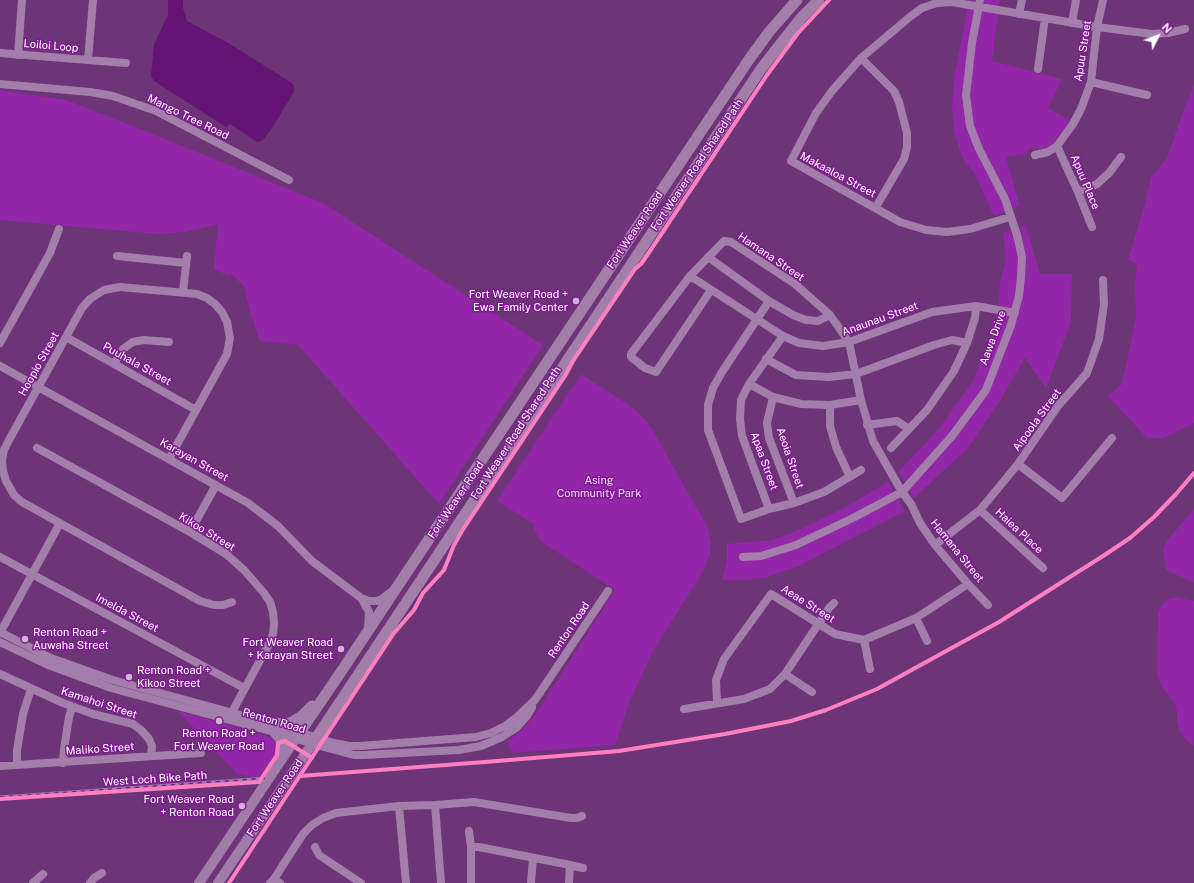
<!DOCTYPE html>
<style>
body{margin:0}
#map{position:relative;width:1194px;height:883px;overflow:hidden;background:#6d3577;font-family:"Public Sans",sans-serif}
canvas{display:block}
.north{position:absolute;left:1138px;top:16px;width:40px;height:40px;-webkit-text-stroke:3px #811993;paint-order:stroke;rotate:48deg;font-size:11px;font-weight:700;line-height:16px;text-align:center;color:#fff}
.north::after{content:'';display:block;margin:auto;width:14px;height:18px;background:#fff;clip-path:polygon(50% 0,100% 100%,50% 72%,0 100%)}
</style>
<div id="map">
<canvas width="1194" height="883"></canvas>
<div class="north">N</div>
</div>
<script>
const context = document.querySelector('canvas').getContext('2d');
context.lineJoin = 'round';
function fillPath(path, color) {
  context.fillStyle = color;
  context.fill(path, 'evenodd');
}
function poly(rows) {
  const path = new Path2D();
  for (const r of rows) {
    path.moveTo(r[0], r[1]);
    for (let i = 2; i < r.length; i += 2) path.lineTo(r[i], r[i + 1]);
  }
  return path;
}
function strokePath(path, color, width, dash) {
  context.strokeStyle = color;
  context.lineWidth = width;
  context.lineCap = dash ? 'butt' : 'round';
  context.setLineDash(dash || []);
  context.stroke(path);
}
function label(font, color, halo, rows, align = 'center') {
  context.font = font + ' "Public Sans",sans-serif';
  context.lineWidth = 3;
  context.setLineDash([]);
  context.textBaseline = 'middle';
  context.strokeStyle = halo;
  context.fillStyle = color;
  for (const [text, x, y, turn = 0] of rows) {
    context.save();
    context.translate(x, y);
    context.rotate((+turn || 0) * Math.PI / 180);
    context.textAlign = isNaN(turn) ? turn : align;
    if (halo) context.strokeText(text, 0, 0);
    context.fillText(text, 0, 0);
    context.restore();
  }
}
fillPath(poly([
 [968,0,1000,0,992,61,1062,79,1048,108,1072,122,1047,149,1033,147,1025,154,1006,157,1020,206,994,216,974,173,964,160,959,148,954,132,952,107,954,76,964,29],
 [1194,85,1194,423,1164,438,1147,438,1108,396,1122,384,1136,317,1135,286,1137,264,1128,260,1145,204,1151,178,1167,158,1183,112],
 [0,90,66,100,125,123,323,203,543,345,439,504,298,345,260,341,250,312,244,286,231,274,229,276,214,269,218,224,185,232,157,234,0,220],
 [1026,226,1040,274,1072,274,1071,322,1046,388,1025,358,998,404,968,448,914,498,899,471,938,430,972,382,993,334,999,303,1000,284,1006,259,1003,233],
 [581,374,629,405,642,416,652,429,708,528,711,543,710,554,704,570,653,651,645,668,630,701,615,745,513,753,507,742,525,727,536,714,615,590,542,542,539,539,534,529,534,524,497,501],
 [888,482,905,511,799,566,767,577,746,580,722,580,727,560,727,544,772,540,794,532,842,509],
 [1194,509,1194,583,1166,570,1163,552,1166,542],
 [1177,597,1194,601,1194,745,1187,741,1180,732,1177,723,1177,710,1174,702,1161,685,1157,674,1158,614,1163,603,1169,599],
 [178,711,270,737,276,743,277,748,276,753,258,778,237,774]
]), '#9227a7');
fillPath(poly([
 [168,0,183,0,183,8,187,21,230,44,292,83,294,86,294,92,270,131,262,141,257,142,230,124,226,127,154,81,151,76,154,44,168,15]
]), '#641472');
strokePath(poly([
 [1019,14,1022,0],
 [1072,23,1076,0],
 [0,53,88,60,93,0],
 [18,55,22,0],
 [861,58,894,91,899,102,907,133,907,147,904,159,876,207],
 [88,60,126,63],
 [1038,69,1045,18],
 [1091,82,1147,95],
 [0,84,90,92,113,96,156,111,289,180],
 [1057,146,1078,192,1092,227],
 [1035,155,1048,152,1057,146,1073,124,1081,109,1091,82,1097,27,1103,0],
 [1078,192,1097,184,1109,173,1121,157],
 [1010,217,970,229,947,232,926,230,900,222,791,161,816,113,832,91,861,58,911,16,922,8,937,3,952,2,1097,27,1152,34,1168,33,1185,29],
 [117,256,186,263],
 [708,257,769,301,793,315,806,320,818,321,830,315],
 [690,276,783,336,799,343,823,346,849,342,932,312,976,306,1015,313],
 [711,290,656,372,645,368,631,357,631,354,690,276,724,241,731,242,795,284,830,315,849,342,861,400,873,441,902,492,911,504,920,523,935,545,968,584,988,605],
 [183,292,187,256],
 [769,301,722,372,713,388,708,405,708,430,741,519,769,509,794,503,824,492,861,470],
 [66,337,196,410],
 [0,343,50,253,59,229],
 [766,359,796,375,828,377,856,374,934,345,952,340,967,343],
 [114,364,123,349,133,342,144,340,169,342],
 [0,366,248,503,278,526,312,561,361,598,369,601,377,601,382,599,391,592],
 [749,384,773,397,801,404,830,405,861,400],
 [773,397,767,423,769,438,794,503],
 [830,405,830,426,836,447,850,477],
 [867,425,897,421,909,429],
 [37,448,190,532,226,554,244,570,264,593,270,602,273,612,274,623,273,634,269,644,232,712],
 [891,448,927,410,954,371,967,343,975,318,976,306],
 [169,459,227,354,230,338,227,322,222,312,215,304,207,298,197,294,120,287,104,290,90,299,82,308,9,440,4,450,2,460,3,471,6,481,14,495,22,502,200,601,214,605,223,605,232,602],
 [1018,464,1062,498,1112,438],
 [769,509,742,436,740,419,741,400,749,384,783,336],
 [980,510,1043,568],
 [190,532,216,485],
 [935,545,980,510,1018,464,1058,406,1087,373,1099,339,1104,304,1103,280],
 [0,557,244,688],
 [743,557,761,556,796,545,853,518,902,492,952,436,986,390,1011,325,1019,296,1021,277,1022,257,1017,235,1005,199,979,149,970,126,966,95,972,43,980,0],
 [362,599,369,612,368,629],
 [916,618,927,641],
 [0,632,51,658,113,680,266,722,334,743,349,746,360,746,476,737,491,733,505,726,517,717,535,700,608,591],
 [0,633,60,523],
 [864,640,870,669],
 [0,642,48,665,111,688,274,732,320,746,354,755,363,755,459,750,481,746,502,737,516,728,527,716,532,707],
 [0,674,63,703,93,714,133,724,141,730,149,739,152,746,151,756],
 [785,674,812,692],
 [717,703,716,680,724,659,771,594,835,634,864,640,916,618,968,584],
 [684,709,744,699,770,689,785,674,829,608,834,603],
 [63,763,64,749,69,717,72,707],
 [17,765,17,750,23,714,31,689],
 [0,766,201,753],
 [435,805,441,883],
 [469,831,471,847],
 [315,847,319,855,361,883],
 [570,865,583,868],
 [274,879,303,834,312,825,323,818,336,813,399,806],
 [33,883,43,874],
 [90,883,94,878,102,873],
 [270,883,274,879,280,883],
 [406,883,399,806,435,805,474,802,571,818,577,818,582,816],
 [471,883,471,847,479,847,570,865,569,883],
 [531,883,533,858]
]), '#a37eaa', 8);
strokePath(poly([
 [274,732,282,742,283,747,282,759],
 [199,883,296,738],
 [218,883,312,744]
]), '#a27ca9', 10);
strokePath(poly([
 [266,722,283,724,291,723,302,716,312,706],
 [296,738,343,669,397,587,748,61,769,32,797,0],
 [312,744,761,69,801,18,819,0]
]), '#a37ea9', 11);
const rail = poly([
 [0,797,268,778]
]);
strokePath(rail, '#a37ea9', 3);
strokePath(rail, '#811993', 1.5, [4.5]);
strokePath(poly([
 [300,776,485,762,619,751,725,734,791,721,826,710,877,689,999,622,1103,556,1130,538,1154,517,1177,493,1194,473],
 [0,799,259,782,277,755,278,743,285,741,312,758],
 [229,883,394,633,414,610,423,593,444,570,454,545,462,531,565,376,573,361,635,269,641,264,656,242,767,75,798,33,829,0]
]), '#ff80c0', 4);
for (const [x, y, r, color] of [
 [576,301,4,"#ccb8cf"],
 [25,639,4,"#ccb8cf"],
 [341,649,4,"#ccb8cf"],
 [129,677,4,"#ccb8cf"],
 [219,721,4,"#ccb8cf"],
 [242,806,4,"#ccb8cf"]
]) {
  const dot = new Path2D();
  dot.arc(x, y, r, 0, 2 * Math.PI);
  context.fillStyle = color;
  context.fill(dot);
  strokePath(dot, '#811993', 1.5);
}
label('11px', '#fff', '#811993', [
 ["Loiloi Loop",51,46,5],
 ["Apuu Street",1083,51,-81],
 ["Mango Tree Road",188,117,26],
 ["Fort Weaver Road Shared Path",697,165,-56],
 ["Makaaloa Street",838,175,28],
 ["Apuu Place",1085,182,67],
 ["Fort Weaver Road",635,230,-56],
 ["Hamana Street",771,257,34],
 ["Anaunau Street",880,319,-20],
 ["Aawa Drive",993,338,-70],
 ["Hoopio Street",39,364,-61],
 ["Puuhala Street",137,364,29],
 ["Aipoola Street",1037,420,-54],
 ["Fort Weaver Road Shared Path",516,433,-57],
 ["Aeoia Street",790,458,71],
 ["Karayan Street",194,460,29],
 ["Apaa Street",764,461,70],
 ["Fort Weaver Road",456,500,-56],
 ["Haiea Place",1019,531,43],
 ["Kikoo Street",207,532,31],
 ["Hamana Street",957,551,51],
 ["Aeae Street",808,604,32],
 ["Imelda Street",127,613,28],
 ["Renton Road",569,630,-56],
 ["Kamahoi Street",99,703,18],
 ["Renton Road",274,721,16],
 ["Maliko Street",100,749,-4],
 ["West Loch Bike Path",155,779,-4],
 ["Fort Weaver Road",275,798,-56]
]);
label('11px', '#fff', '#811993', [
 ["Fort Weaver Road +",568,295],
 ["Ewa Family Center",568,308],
 ["Renton Road +",33,633,"left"],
 ["Auwaha Street",33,646,"left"],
 ["Fort Weaver Road",333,643],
 ["+ Karayan Street",333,656],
 ["Renton Road +",137,671,"left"],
 ["Kikoo Street",137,684,"left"],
 ["Renton Road +",219,734,"center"],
 ["Fort Weaver Road",219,747,"center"],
 ["Fort Weaver Road",234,800],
 ["+ Renton Road",234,813]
], 'right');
label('11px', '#f4d0fb', '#811993', [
 ["Asing",599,481],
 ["Community Park",599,494]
]);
</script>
